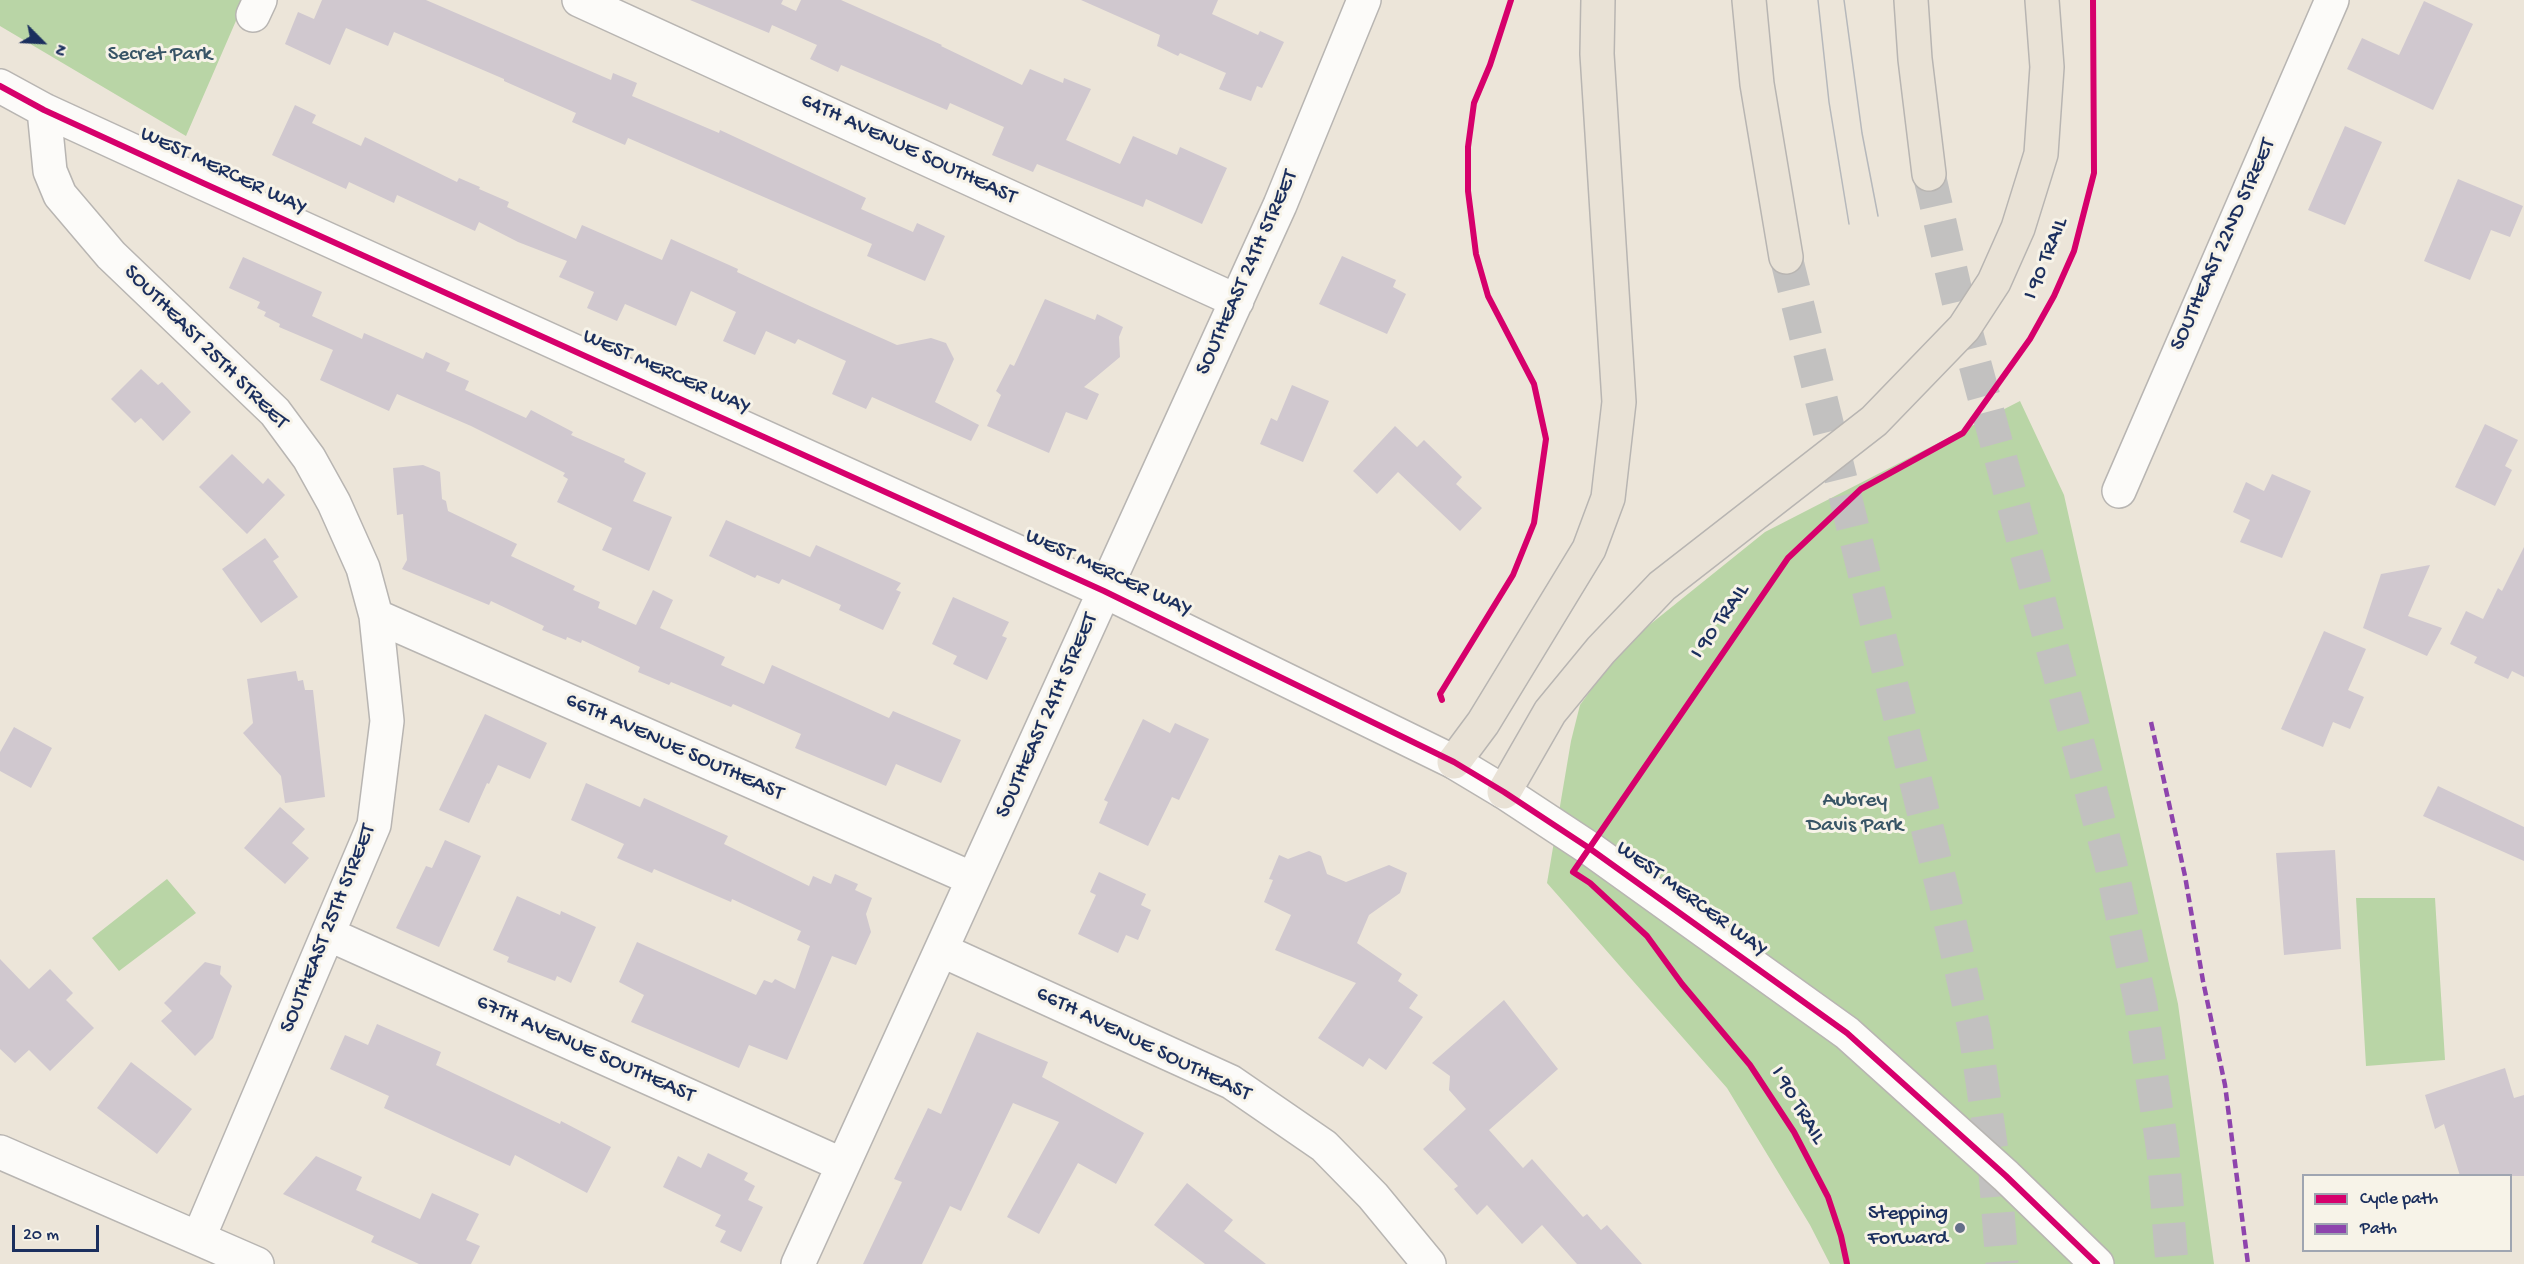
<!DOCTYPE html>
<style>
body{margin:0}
#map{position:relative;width:2524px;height:1264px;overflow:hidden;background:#ece5d9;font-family:"Gochi Hand",sans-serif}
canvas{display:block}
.legend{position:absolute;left:2302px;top:1174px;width:210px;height:78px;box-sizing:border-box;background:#f7f3e8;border:2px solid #9fa5b1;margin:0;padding:8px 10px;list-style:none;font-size:18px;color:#1b2f5e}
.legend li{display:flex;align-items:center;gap:12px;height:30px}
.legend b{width:30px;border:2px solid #9fa5b1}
.north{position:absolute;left:12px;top:12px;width:60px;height:60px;-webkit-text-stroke:4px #f7f3e8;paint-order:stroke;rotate:114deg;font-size:16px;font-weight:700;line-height:24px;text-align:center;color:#1b2f5e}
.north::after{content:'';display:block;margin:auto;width:21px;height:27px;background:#1b2f5e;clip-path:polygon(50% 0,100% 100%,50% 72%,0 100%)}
.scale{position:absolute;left:12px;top:1225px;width:87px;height:27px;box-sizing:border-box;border:3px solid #1b2f5e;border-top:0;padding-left:8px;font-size:18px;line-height:21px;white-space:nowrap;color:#1b2f5e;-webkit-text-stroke:4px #f7f3e8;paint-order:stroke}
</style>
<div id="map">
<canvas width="2524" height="1264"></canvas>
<ul class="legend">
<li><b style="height:8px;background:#d6006c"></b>Cycle path</li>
<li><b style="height:8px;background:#8e44ad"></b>Path</li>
</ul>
<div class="north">N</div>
<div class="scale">20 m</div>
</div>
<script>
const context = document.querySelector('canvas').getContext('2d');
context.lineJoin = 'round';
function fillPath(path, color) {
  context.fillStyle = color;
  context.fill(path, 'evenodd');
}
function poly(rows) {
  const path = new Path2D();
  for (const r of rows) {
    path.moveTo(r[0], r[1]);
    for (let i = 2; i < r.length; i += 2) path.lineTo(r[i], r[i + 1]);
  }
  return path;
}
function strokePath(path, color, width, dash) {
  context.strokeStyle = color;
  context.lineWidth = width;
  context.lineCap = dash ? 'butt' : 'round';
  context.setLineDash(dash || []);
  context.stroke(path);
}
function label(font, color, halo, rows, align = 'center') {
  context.font = font + ' "Gochi Hand",sans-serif';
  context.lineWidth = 6;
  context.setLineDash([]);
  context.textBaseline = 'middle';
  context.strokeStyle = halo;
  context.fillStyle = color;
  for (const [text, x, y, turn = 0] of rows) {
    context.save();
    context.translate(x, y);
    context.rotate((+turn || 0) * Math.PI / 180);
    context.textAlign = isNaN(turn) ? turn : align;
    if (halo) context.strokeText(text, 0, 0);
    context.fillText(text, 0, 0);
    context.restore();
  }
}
fillPath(poly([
 [0,0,245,0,186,136,0,26],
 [2020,401,2064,495,2178,1004,2214,1264,1830,1264,1810,1225,1727,1088,1547,883,1571,741,1580,705,1622,647,1765,532],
 [167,879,196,913,119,971,92,938],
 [2356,898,2435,898,2445,1060,2366,1066]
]), '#b9d5a6');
fillPath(poly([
 [322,0,426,0,611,80,613,73,637,83,632,96,719,133,720,130,866,198,861,209,913,232,917,223,945,236,925,281,867,256,872,244,628,138,625,145,572,122,576,113,504,81,504,79,394,32,388,46,346,28,330,65,285,44,298,12,314,19],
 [690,0,783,0,781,4,796,11,801,0,841,0,942,45,941,46,1022,85,1030,69,1063,83,1064,78,1091,89,1066,140,1120,164,1133,136,1177,155,1180,147,1227,168,1202,224,1146,199,1143,207,1037,164,1033,172,992,155,1004,127,950,103,947,110,841,65,838,72,810,59,817,45,772,25,769,33],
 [1081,0,1218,0,1212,14,1258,35,1260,31,1284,42,1262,88,1257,86,1251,101,1219,89,1226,73,1180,53,1178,56,1157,46,1160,35],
 [2424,1,2473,24,2433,110,2347,69,2362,38,2399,55],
 [295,105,316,115,312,123,361,146,365,137,457,182,459,178,480,187,479,189,509,202,507,207,576,239,582,225,662,260,671,239,738,269,737,272,812,307,897,345,931,338,946,343,954,359,935,402,979,425,971,441,872,397,866,409,832,394,846,361,798,339,795,344,766,331,755,355,723,341,736,312,691,291,676,326,625,304,617,321,587,308,594,292,559,277,567,261,518,242,479,222,475,231,397,195,394,203,349,182,346,189,272,155],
 [2345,126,2382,142,2345,225,2308,210],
 [2458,179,2523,206,2510,237,2491,230,2470,280,2424,261],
 [1342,256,1396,280,1393,287,1406,294,1387,334,1319,304],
 [243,257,322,292,312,316,362,339,364,333,423,359,426,352,450,363,446,371,469,381,465,390,526,418,531,410,573,432,571,435,625,459,624,462,646,473,633,501,672,517,649,571,602,550,612,528,557,502,568,479,563,476,565,473,471,426,397,394,389,411,320,380,333,350,279,327,280,324,264,316,266,312,257,308,260,302,229,288],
 [1045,299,1095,320,1097,314,1123,327,1119,337,1120,357,1084,387,1099,394,1087,420,1066,412,1049,453,987,426,1001,395,996,391,1010,364,1014,366],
 [141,369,158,385,162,382,191,412,163,441,141,418,135,423,111,399],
 [1292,385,1329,401,1303,462,1260,444,1271,418,1277,421],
 [2485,424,2518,440,2505,466,2512,470,2495,506,2455,487],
 [1395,426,1417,447,1424,440,1462,477,1456,484,1482,508,1460,531,1398,472,1377,494,1353,471],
 [232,454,263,484,268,478,285,495,247,534,199,487],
 [423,465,440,472,442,499,446,501,448,511,517,544,511,556,575,586,573,590,600,602,598,608,636,625,653,590,673,600,660,628,725,657,721,665,764,684,772,665,889,718,893,711,961,740,941,783,896,764,886,786,795,748,801,734,733,704,731,707,671,682,669,685,638,672,640,667,582,640,581,643,567,637,566,640,542,630,544,626,491,601,489,605,402,569,407,560,403,514,397,515,393,468],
 [2272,474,2311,491,2282,558,2240,542,2250,520,2233,512,2246,482,2264,491],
 [726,520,810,557,816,545,901,583,896,590,901,592,883,630,839,610,841,605,782,579,779,584,757,575,755,578,709,556],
 [265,538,279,557,273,561,298,597,261,623,222,569],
 [2524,547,2524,677,2512,671,2508,679,2474,663,2477,657,2450,644,2466,611,2483,619,2498,588,2502,591],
 [2430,565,2408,616,2442,628,2427,656,2363,628,2381,574],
 [953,597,1009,622,1002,636,1007,638,987,680,953,664,957,656,932,644],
 [2324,631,2366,649,2348,690,2364,697,2350,729,2333,722,2323,747,2281,729],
 [296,671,298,681,303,680,305,690,313,690,325,797,285,803,281,776,243,733,253,723,247,679],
 [485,714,547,743,530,779,498,765,489,784,487,783,469,823,439,810],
 [1143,719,1170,733,1175,723,1209,739,1179,800,1172,797,1148,846,1099,823,1108,802,1104,800],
 [14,727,52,748,31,788,0,771,0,752],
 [586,783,640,807,644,798,728,836,724,844,809,886,813,876,831,884,835,874,858,884,855,890,872,898,866,914,871,932,856,965,832,956,787,1060,749,1045,739,1068,631,1022,644,995,619,982,637,942,756,995,764,980,772,983,775,979,795,989,810,946,797,940,801,931,732,899,731,902,654,869,652,873,617,858,624,844,571,820],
 [2438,786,2524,827,2524,861,2423,816],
 [280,807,305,829,292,843,309,858,285,884,244,848],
 [445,840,481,856,439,947,396,928,426,866,432,868],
 [2335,850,2341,949,2284,955,2276,853],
 [1309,851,1321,856,1327,874,1346,882,1389,865,1407,873,1400,893,1369,915,1357,943,1402,974,1398,981,1418,995,1409,1008,1423,1017,1386,1070,1369,1058,1363,1067,1318,1038,1356,983,1275,950,1291,915,1264,902,1273,880,1269,879,1279,855,1288,859],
 [1099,872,1146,894,1141,905,1151,910,1138,940,1126,935,1118,953,1078,934,1096,895,1090,892],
 [517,896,560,915,561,911,596,927,571,983,557,976,555,981,507,962,509,957,493,950],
 [0,959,29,989,50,969,73,993,66,1000,94,1028,50,1071,29,1050,15,1063,0,1049],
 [205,962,221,966,220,974,232,986,213,1038,195,1056,161,1021,172,1011,164,1003],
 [1504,1000,1558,1069,1489,1130,1523,1168,1532,1159,1583,1217,1587,1214,1601,1230,1607,1225,1642,1264,1577,1264,1542,1225,1522,1244,1487,1205,1477,1215,1454,1189,1458,1186,1423,1149,1466,1109,1449,1090,1450,1076,1432,1063],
 [377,1024,441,1052,436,1065,560,1124,561,1121,611,1147,587,1193,515,1155,510,1166,384,1108,389,1096,330,1069,345,1035,368,1045],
 [977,1032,1048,1062,1042,1077,1144,1133,1116,1184,1078,1163,1039,1234,1007,1217,1059,1122,1013,1103,961,1211,950,1206,922,1264,863,1264,902,1182,894,1179,928,1108,941,1114],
 [131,1062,192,1109,157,1154,97,1108],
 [2505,1068,2514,1098,2524,1095,2524,1176,2460,1176,2444,1124,2435,1129,2425,1095],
 [708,1153,748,1173,744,1180,755,1186,748,1200,763,1207,741,1252,720,1242,726,1231,715,1226,721,1215,663,1187,678,1156,701,1168],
 [316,1156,362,1177,356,1190,420,1219,432,1193,479,1214,466,1240,480,1246,471,1264,419,1264,371,1242,374,1236,283,1194],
 [1187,1183,1233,1220,1224,1231,1266,1264,1205,1264,1154,1225]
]), '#d0c8cf');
strokePath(poly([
 [1929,174,1959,305,2111,865,2141,1005,2163,1152,2172,1264],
 [1786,257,1945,900,1975,1033,1995,1172,2002,1264]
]), '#c2c1c0', 33, [33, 16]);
const minor = poly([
 [579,0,1237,301],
 [253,15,260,0],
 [0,86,44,110,203,183,1104,591,1454,762,1504,792,1589,848,1847,1033,2006,1176,2097,1264],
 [44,110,50,171,60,195,111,255,275,412,309,458,334,503,363,568,376,616,387,721,374,825,199,1237],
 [2119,491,2332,0],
 [376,616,973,879],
 [328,934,843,1165],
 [941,950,1231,1082,1324,1146,1373,1196,1429,1264],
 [0,1152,257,1264],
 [798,1264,1280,205,1364,0]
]);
const highway = poly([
 [1749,0,1757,84,1786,257],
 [1911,0,1915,59,1929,174],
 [1454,762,1483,723,1589,549,1608,498,1619,402,1597,54,1598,0],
 [1504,792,1550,712,1601,650,1662,586,1874,421,1964,328,1994,282,2018,228,2041,154,2047,67,2042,0]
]);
strokePath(minor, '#b8b5b2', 36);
strokePath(highway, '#b8b5b2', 36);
strokePath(minor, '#fcfbf9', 33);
strokePath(highway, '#e9e2d6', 33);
strokePath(poly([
 [1818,0,1829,102,1849,224],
 [1844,0,1862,133,1878,216]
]), '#b6b8bb', 1.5);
strokePath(poly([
 [2151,722,2185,876,2203,981,2225,1085,2248,1264]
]), '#8e44ad', 4.5, [9, 4.5]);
strokePath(poly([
 [0,86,44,110,203,183,1104,591,1454,762,1504,792,1589,848,1847,1033,2006,1176,2097,1264],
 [1442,700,1440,694,1513,575,1534,523,1546,439,1534,384,1488,296,1476,254,1468,191,1468,147,1474,103,1490,65,1511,0],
 [1847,1264,1841,1236,1828,1197,1794,1132,1750,1065,1682,984,1647,936,1590,883,1573,872,1788,558,1861,489,1963,433,2030,339,2054,296,2074,251,2094,173,2093,0]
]), '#d6006c', 6);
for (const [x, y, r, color] of [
 [1960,1228,6,"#646f89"]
]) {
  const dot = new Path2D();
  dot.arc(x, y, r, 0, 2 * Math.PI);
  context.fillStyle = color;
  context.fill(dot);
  strokePath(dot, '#f7f3e8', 2);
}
label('22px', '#385566', '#f7f3e8', [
 ["Secret Park",160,56],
 ["Aubrey",1855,802],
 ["Davis Park",1855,827]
]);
label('22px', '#1b2f5e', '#f7f3e8', [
 ["64TH AVENUE SOUTHEAST",908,150,25],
 ["WEST MERCER WAY",223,172,25],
 ["SOUTHEAST 22ND STREET",2224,245,-66],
 ["I 90 TRAIL",2047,259,-68],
 ["SOUTHEAST 24TH STREET",1248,273,-66],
 ["SOUTHEAST 25TH STREET",205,348,45],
 ["WEST MERCER WAY",666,373,24],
 ["WEST MERCER WAY",1108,574,25],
 ["I 90 TRAIL",1721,622,-55],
 ["SOUTHEAST 24TH STREET",1048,716,-66],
 ["66TH AVENUE SOUTHEAST",674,748,24],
 ["WEST MERCER WAY",1691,900,36],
 ["SOUTHEAST 25TH STREET",329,929,-68],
 ["66TH AVENUE SOUTHEAST",1143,1045,26],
 ["67TH AVENUE SOUTHEAST",585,1050,24],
 ["I 90 TRAIL",1797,1106,59]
]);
label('22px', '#1b2f5e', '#f7f3e8', [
 ["Stepping",1948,1215],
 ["Forward",1948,1240]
], 'right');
</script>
